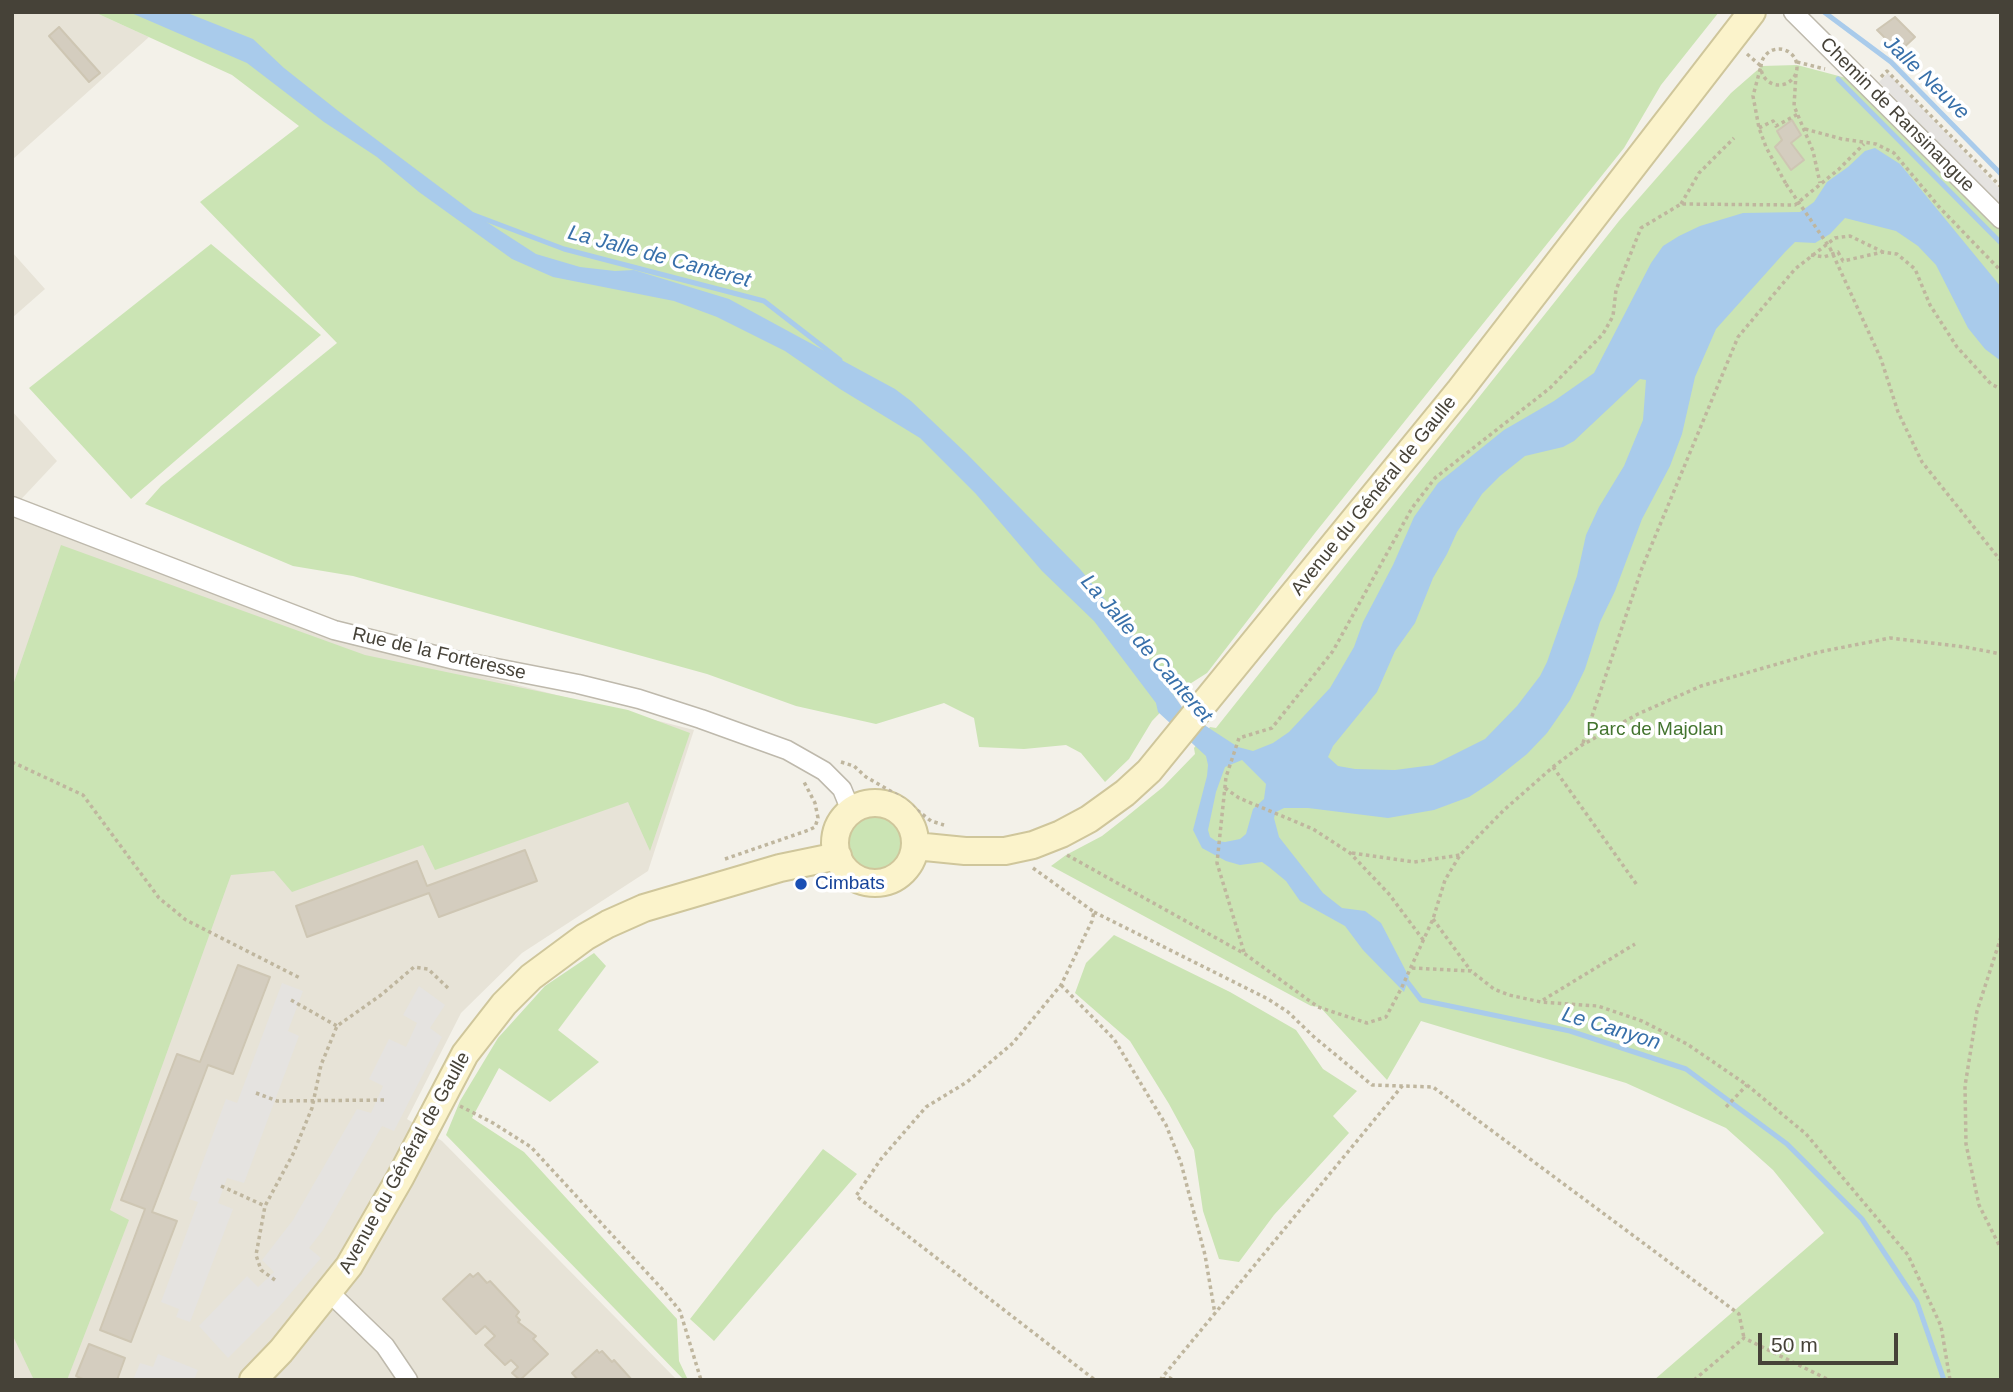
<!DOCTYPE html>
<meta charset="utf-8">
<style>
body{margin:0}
#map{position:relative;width:2013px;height:1392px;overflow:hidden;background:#f3f1e9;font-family:Arial,sans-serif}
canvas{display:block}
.frame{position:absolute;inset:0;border:14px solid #464238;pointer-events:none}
.scale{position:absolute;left:1758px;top:1333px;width:140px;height:32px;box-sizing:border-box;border:4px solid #464238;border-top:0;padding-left:9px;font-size:21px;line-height:24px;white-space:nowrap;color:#464238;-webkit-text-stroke:5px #fff;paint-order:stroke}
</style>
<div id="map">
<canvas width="2013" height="1392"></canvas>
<div class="frame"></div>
<div class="scale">50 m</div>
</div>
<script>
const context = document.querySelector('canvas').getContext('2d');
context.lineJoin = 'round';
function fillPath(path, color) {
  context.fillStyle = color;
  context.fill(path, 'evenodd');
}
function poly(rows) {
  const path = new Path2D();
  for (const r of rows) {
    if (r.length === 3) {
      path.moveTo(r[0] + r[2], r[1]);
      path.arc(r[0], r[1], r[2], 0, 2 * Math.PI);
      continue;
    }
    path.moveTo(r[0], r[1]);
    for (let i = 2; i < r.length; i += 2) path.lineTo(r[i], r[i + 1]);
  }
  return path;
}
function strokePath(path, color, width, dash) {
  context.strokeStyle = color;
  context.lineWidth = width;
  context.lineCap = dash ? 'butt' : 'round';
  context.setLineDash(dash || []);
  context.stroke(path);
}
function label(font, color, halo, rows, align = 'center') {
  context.font = font + ' Arial,sans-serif';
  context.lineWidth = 7;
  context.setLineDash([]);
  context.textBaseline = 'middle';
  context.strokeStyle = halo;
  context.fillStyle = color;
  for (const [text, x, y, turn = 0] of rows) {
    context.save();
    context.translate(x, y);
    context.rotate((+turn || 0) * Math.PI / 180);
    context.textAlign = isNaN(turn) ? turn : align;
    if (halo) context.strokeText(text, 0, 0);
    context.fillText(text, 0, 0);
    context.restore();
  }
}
fillPath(poly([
 [12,12,94,12,149,37,12,160],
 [12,252,45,289,12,318],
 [12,411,57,461,12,509],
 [12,517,333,638,694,730,648,871,522,953,461,1013,407,1119,442,1141,677,1380,12,1380]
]), '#e7e3d7');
fillPath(poly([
 [94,12,1719,12,1661,85,1624,148,1315,533,1207,673,1185,687,1152,721,1129,759,1105,782,1081,753,1066,745,1024,749,979,747,974,718,944,703,876,724,796,706,707,674,353,576,293,566,145,504,161,486,337,343,200,202,299,126,232,75],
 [1797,65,1850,79,2001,231,2001,1380,1654,1380,1824,1233,1773,1170,1726,1128,1626,1083,1421,1021,1387,1080,1320,1007,1311,1006,1051,866,1066,855,1102,836,1125,818,1163,787,1195,754,1194,748,1210,727,1216,728,1619,221,1731,93,1762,66],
 [211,244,321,335,131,499,29,388],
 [61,545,365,655,628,710,690,733,650,851,628,802,435,870,423,845,292,892,274,871,231,875,110,1210,129,1220,67,1380,34,1380,12,1334,12,688],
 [875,843,27],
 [1114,935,1230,992,1296,1030,1323,1069,1357,1091,1333,1116,1349,1133,1274,1215,1239,1262,1219,1259,1203,1211,1194,1150,1169,1104,1130,1041,1075,993,1086,963],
 [594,953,606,966,558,1030,599,1062,550,1102,499,1068,472,1118,524,1152,677,1319,679,1361,688,1380,684,1380,446,1135,460,1101,498,1038,545,986],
 [823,1149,857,1174,714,1341,690,1319]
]), '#cbe4b4');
fillPath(poly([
 [1888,73,2001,190,2001,207,1879,82],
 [282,983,303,991,288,1031,299,1036,244,1183,227,1178,218,1203,233,1209,190,1322,176,1317,179,1309,161,1302,198,1202,189,1199,226,1099,237,1103],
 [419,986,445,1005,430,1028,442,1037,394,1131,382,1126,323,1230,309,1248,321,1258,278,1308,228,1358,199,1326,247,1276,258,1287,274,1272,262,1260,293,1220,357,1109,371,1113,383,1086,369,1079,389,1039,406,1047,417,1023,403,1015],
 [158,1354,198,1370,194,1380,133,1380,140,1363,153,1367]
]), '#e5e3e0');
fillPath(poly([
 [129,12,185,12,253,39,284,68,337,110,485,221,536,254,580,267,615,271,634,270,729,299,895,389,911,401,967,454,1080,569,1125,624,1186,713,1238,747,1253,751,1273,743,1289,732,1330,688,1354,647,1363,622,1393,565,1414,517,1438,483,1504,430,1554,401,1594,373,1651,263,1663,246,1679,236,1700,226,1743,213,1800,212,1814,202,1827,182,1848,167,1865,151,1875,148,1900,164,2001,287,2001,361,1985,349,1968,328,1936,265,1918,246,1896,231,1845,218,1830,234,1815,243,1795,242,1785,252,1716,329,1695,377,1682,434,1670,466,1642,519,1615,591,1600,622,1585,669,1570,700,1547,733,1527,754,1492,782,1469,797,1434,810,1388,818,1308,808,1284,808,1276,812,1274,818,1279,837,1323,893,1342,908,1365,911,1381,923,1409,977,1404,992,1363,950,1345,926,1300,901,1286,881,1269,867,1262,862,1240,865,1226,861,1202,848,1193,830,1207,776,1208,765,1206,756,1158,712,1156,703,1094,621,1042,571,976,494,920,438,840,389,785,351,717,317,674,301,553,277,512,259,419,192,377,157,324,122,247,63],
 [1640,379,1646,380,1643,420,1624,466,1599,507,1586,535,1577,576,1547,662,1540,676,1517,706,1485,739,1433,765,1395,770,1355,769,1338,766,1328,757,1333,746,1377,692,1395,651,1415,623,1433,578,1447,554,1457,532,1482,494,1500,476,1525,456,1563,447,1574,441],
 [1242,760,1266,784,1264,799,1253,809,1246,834,1240,839,1225,842,1216,841,1210,837,1208,830,1216,792,1225,767]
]), '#a9cbeb');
strokePath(poly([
 [1824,12,1891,62,2001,174],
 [1838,79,2001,243],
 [474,215,564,249,764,301,840,360],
 [1405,979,1421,1000,1570,1031,1686,1069,1787,1144,1862,1219,1917,1302,1944,1380]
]), '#a9cbeb', 5);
const building = poly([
 [1895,17,1915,37,1899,52,1877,30,1895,17],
 [59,27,100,73,89,82,49,36,59,27],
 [1792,120,1801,135,1791,143,1804,160,1791,170,1775,147,1782,140,1777,131,1792,120],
 [525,850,537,881,439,917,429,893,307,937,296,906,417,861,427,886,525,850],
 [238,965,270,977,233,1074,208,1065,152,1212,177,1221,131,1342,100,1330,145,1209,121,1200,177,1054,200,1062,238,965],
 [478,1273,487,1283,490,1281,519,1312,516,1316,520,1320,518,1322,536,1336,533,1339,548,1354,520,1380,512,1373,518,1367,511,1360,505,1365,485,1345,495,1336,485,1326,476,1334,443,1299,470,1274,473,1277,478,1273],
 [89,1344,125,1358,117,1380,85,1380,76,1376,89,1344],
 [597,1350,599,1353,602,1351,612,1362,614,1360,632,1380,578,1380,572,1373,597,1350]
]);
fillPath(building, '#d4cdbf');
strokePath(building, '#cec6b3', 2);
const minor = poly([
 [1793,12,2001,219],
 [12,506,334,630,455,660,578,684,639,699,701,719,787,750,824,771,842,789,851,811],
 [329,1292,385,1346,408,1380]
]);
const secondary = poly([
 [875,843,40],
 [915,846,965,851,1005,851,1033,845,1061,834,1089,819,1125,793,1149,771,1460,390,1752,12],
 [253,1380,281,1351,349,1266,400,1178,465,1054,504,1004,531,977,585,937,608,924,644,908,780,868,838,856]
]);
strokePath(minor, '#beb9ac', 21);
strokePath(secondary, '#cfc69b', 30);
strokePath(poly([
 [1779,67,18],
 [1747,54,1761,66,1753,96,1759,128,1766,147,1786,184],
 [1797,62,1825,69],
 [1796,74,1794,106,1813,151,1820,183],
 [1881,77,1887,71,2001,187],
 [1759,128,1773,121,1776,126,1798,114],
 [1805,129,1842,139,1876,144,1894,153,1940,208,2001,271],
 [1681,204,1699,173,1734,138],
 [1830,248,1881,359,1898,412,1922,462,2001,561],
 [1811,255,1824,257,1838,252,1843,261,1883,252,1897,254,1915,269,1930,305,1957,347,1991,384,2001,389],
 [1583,743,1642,568,1738,337,1795,269,1835,238,1850,236,1883,252],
 [12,762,83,795,159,898,186,920,300,978],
 [841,762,854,766,866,777,899,796,931,821,944,825],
 [1553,767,1637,885],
 [1225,788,1239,798,1313,829,1350,853,1389,894,1424,941],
 [1352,853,1414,862,1460,855],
 [1067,855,1245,954,1318,1007,1367,1023,1386,1017,1401,989,1433,919,1445,880,1460,855,1504,810,1553,767,1582,745,1638,714,1701,686,1819,652,1890,638,1965,647,2001,654],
 [725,859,809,830,815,827,818,818,815,803,803,780],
 [1033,868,1094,912,1092,921,1061,985,1013,1043,967,1082,926,1107,881,1159,856,1196,1095,1380],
 [1094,912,1268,999,1288,1012,1313,1036,1372,1085,1433,1087,1739,1314,1744,1338],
 [1433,919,1471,971],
 [2001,937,1977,1011,1965,1086,1966,1144,1979,1205,2001,1249],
 [1244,952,1217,863,1226,777,1239,738,1272,728,1333,651,1412,508,1435,478,1550,388,1603,334,1613,316,1616,290,1641,228,1681,204,1795,205,1839,169,1864,144],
 [1412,968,1471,971,1494,989,1509,995,1541,1002,1598,1006,1642,1021,1687,1044,1747,1085,1806,1134,1908,1255,1941,1326,1950,1380],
 [1061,985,1114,1039,1166,1125,1181,1163,1205,1255,1215,1314],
 [291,1000,337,1026],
 [1543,1000,1635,944],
 [256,1093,277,1101,385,1100],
 [460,1106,493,1123,531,1147,663,1290,680,1311,701,1380],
 [1726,1107,1747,1085],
 [221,1186,265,1206],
 [275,1280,261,1270,256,1255,265,1206,293,1154,312,1108,321,1065,337,1026,381,995,414,967,428,969,448,988],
 [1162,1379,1170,1378,1173,1380],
 [1160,1380,1403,1085],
 [1694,1380,1744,1338,1829,1380]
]), '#bfb69e', 3.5, [3.5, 3.5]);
strokePath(minor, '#fff', 18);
strokePath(secondary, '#fbf3cb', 26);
strokePath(poly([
 [1786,184,1830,248]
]), '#bfb69e', 3.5, [3.5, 3.5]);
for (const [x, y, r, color] of [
 [801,884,7,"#1a4fb4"]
]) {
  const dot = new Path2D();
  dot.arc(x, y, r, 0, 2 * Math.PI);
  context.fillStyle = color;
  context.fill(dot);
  strokePath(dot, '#fff', 2.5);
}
label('19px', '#464238', '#fff', [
 ["Chemin de Ransinangue",1897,115,45],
 ["Avenue du Général de Gaulle",1374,496,-51],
 ["Rue de la Forteresse",439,654,13],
 ["Avenue du Général de Gaulle",405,1163,-61]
]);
label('19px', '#43742f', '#fff', [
 ["Parc de Majolan",1655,730]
]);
label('19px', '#164399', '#fff', [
 ["Cimbats",815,884]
], 'left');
label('italic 21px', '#3870aa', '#fff', [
 ["Jalle Neuve",1926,78,44],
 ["La Jalle de Canteret",659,257,15],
 ["La Jalle de Canteret",1146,649,49],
 ["Le Canyon",1611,1029,17]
]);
</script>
